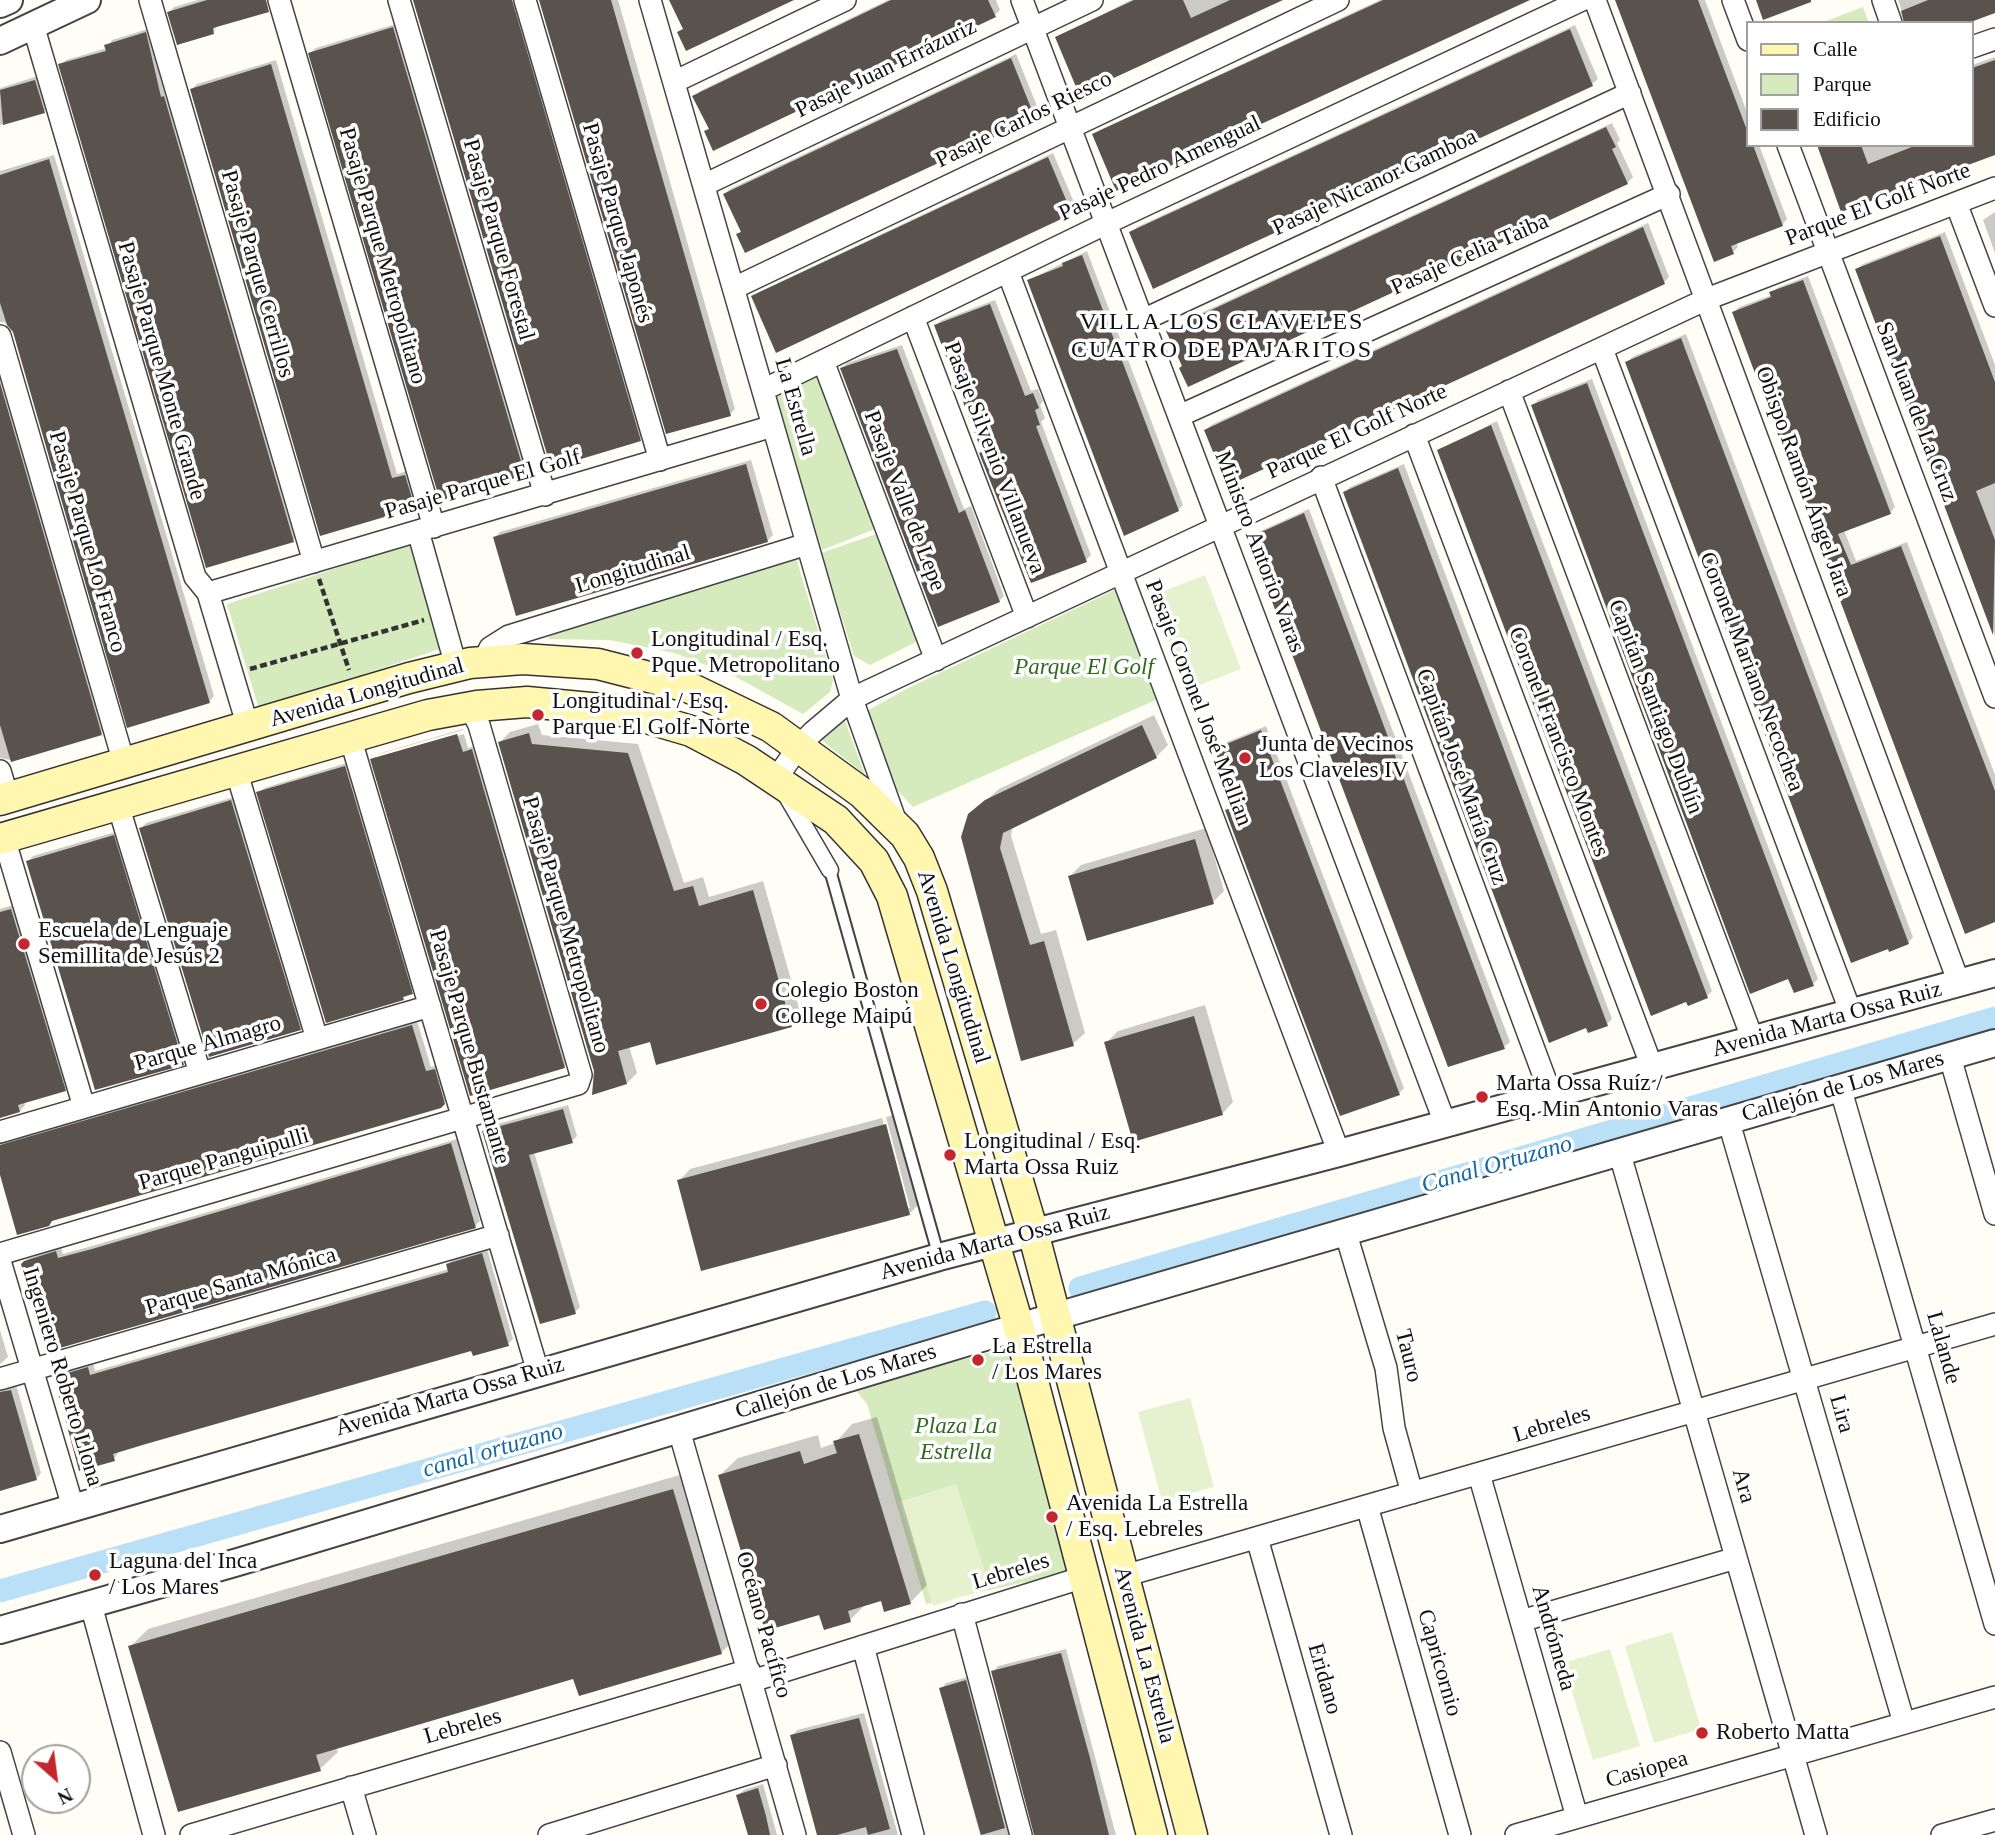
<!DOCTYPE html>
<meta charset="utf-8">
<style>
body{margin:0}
#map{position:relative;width:1995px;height:1835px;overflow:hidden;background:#fffdf5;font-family:Georgia,serif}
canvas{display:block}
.legend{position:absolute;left:1746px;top:21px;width:228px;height:126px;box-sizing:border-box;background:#fff;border:2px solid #a0a0a0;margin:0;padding:9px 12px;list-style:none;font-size:21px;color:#111}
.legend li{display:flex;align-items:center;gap:14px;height:35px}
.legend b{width:35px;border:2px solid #a0a0a0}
.north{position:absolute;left:21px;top:1744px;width:70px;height:70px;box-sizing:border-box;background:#fff;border:2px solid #a0a0a0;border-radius:50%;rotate:152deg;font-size:19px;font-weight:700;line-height:28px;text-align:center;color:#111}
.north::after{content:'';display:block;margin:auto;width:24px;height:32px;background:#c4262e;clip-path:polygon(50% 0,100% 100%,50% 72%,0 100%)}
</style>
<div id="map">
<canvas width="1995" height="1835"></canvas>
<ul class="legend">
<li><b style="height:9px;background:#fff6b0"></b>Calle</li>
<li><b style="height:19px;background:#d5ebbd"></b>Parque</li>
<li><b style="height:19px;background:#5a524d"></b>Edificio</li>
</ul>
<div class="north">N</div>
</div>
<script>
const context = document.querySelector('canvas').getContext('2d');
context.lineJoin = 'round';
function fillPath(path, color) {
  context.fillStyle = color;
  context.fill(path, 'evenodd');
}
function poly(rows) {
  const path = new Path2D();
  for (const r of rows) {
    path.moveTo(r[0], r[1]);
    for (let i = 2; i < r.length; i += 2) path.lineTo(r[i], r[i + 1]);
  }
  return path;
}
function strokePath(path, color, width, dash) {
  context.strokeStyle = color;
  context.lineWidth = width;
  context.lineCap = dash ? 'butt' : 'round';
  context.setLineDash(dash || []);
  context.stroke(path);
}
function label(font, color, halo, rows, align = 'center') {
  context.font = font + ' Georgia,serif';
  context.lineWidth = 7;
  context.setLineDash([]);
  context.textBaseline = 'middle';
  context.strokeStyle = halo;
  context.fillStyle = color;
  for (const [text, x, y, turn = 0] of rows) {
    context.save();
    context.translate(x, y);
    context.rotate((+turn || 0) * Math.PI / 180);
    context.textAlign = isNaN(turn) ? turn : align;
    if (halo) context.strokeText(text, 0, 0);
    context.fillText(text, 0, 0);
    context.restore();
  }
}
fillPath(poly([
 [1863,7,1869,23,1821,23],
 [819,371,878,528,822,550,771,394],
 [879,533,920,640,870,665,854,656,821,553],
 [413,543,443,648,259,709,227,604],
 [796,558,833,680,830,692,803,714,736,677,675,653,609,640,548,639,551,634],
 [1121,587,1158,699,913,807,895,788,867,711,908,688],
 [845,721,865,775,820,739,830,729],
 [1009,1347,1071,1572,926,1604,867,1404,855,1389]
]), '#d5ebbd');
fillPath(poly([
 [1205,575,1241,669,1187,690,1151,596],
 [1190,1398,1214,1487,1162,1501,1138,1412],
 [956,1484,990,1587,933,1606,899,1502],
 [1672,1632,1701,1729,1654,1743,1625,1646],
 [1610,1649,1640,1746,1593,1760,1563,1663]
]), '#e6f2cf');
fillPath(poly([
 [198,0,263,0,218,25,213,32,169,12,174,7],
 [413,0,518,0,645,434,640,439,553,465],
 [541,0,618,0,735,409,730,414],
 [888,0,996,0,1000,10,994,16,706,132,710,127,695,96,700,91],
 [1131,0,1278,0,1080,91,1057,37],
 [1380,0,1525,0,1094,135,1100,130],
 [1617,0,1705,0,1748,115,1748,145,1759,145,1787,219,1782,225,1736,242,1738,247,1733,252],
 [1898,0,1995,0,1995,11,1906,23],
 [399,23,530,468,524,473,310,53,316,48],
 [1575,25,1598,79,1592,84,1154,287,1131,233,1137,227],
 [151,28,166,93,170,92,299,535,293,540,207,566,60,65,66,60,107,48,112,40],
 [1016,54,1039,111,1034,116,738,234,742,230,725,194,730,189],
 [1995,57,1995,153,1842,210,1819,145,1972,145,1972,65],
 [276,60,397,474,410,470,419,501,414,506,321,534,192,89,197,84],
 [41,75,50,106,44,111,0,125,0,88],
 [1612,123,1620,140,1617,143,1633,177,1627,183,1184,365,1168,331,1173,326],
 [1053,153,1076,207,1071,212,753,297,759,292],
 [54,155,214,696,209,702,14,331,4,322,0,322,0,171],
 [1995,212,1995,253,1983,220],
 [1648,223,1669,277,1664,282,1206,430,1211,425],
 [1945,232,1995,365,1995,636,1857,269,1863,264],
 [1087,251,1183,505,1178,510,1029,280],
 [1808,276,1895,507,1890,513,1844,530,1856,561,1907,542,1995,775,1995,920,1734,312,1739,307,1772,295,1777,288],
 [995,300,1031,391,1038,389,1043,401,1040,405,1045,418,1041,422,1091,555,1086,560,983,451,936,325,942,320],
 [1686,334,1913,937,1908,943,1852,961,1627,363,1632,357],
 [902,345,964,509,971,506,1004,596,999,601,842,368,847,363],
 [0,361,107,728,101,733,10,760,0,758],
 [1592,379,1818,979,1813,984,1533,406,1538,400],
 [1497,421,1712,991,1707,996,1439,450],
 [751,460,773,535,767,541,495,537,500,532],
 [1404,464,1612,1019,1607,1024,1345,492,1350,487],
 [1309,509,1510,1042,1504,1047,1250,538,1256,533],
 [1154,715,1168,745,1156,757,1013,824,1011,836,1041,934,1056,930,1085,1033,1073,1044,969,815,999,789],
 [538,724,542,735,638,744,684,883,703,877,709,897,763,881,801,1015,791,1025,651,1040,629,1046,637,1073,627,1083,595,1071,500,742,510,732],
 [1266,726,1404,1088,1399,1093,1227,811,1238,803,1216,749,1222,744],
 [463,729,463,730,376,755,378,754],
 [464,734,468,748,478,745,570,1061,564,1067,372,760,376,756,376,759],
 [350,762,417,987,403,998,258,793,264,788],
 [237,796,305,1023,300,1029,141,828,146,823],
 [1206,828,1224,891,1213,902,1070,876,1081,865],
 [119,831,188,1058,183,1063,28,861,33,856],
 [17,904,70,1084,65,1089,24,1101,25,1105,20,1111,0,1117,0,909],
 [1205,1005,1233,1102,1222,1114,1106,1043,1118,1031],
 [417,1021,431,1067,440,1064,449,1097,444,1102,0,1169,0,1137,9,1140,35,1134],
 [568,1105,577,1136,572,1141,534,1152,580,1307,575,1312,484,1131,490,1126],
 [897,1114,921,1202,909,1214,679,1181,690,1169,882,1118,907,1208,910,1208,886,1117],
 [457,1139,480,1221,475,1226,23,1264,28,1259,61,1247,63,1254,99,1244],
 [487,1249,513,1339,508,1344,472,1348,119,1451,114,1459,56,1378,61,1372,93,1363,95,1371,449,1269,448,1264,453,1259],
 [0,1330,8,1357,0,1364],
 [0,1385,16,1385,41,1473,36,1479,0,1483],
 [877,1417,927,1585,910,1603,882,1599,867,1603,850,1620,821,1613,720,1475,738,1458,818,1435,821,1448,835,1443,852,1424],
 [690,1472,739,1635,722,1652,580,1694,575,1676,336,1747,338,1752,320,1769,130,1647,148,1629],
 [1066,1649,1116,1835,1034,1835,993,1672,998,1666],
 [971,1676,1015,1835,980,1835,941,1689,946,1683],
 [864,1713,898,1835,819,1835,792,1736,797,1730],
 [763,1784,777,1835,749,1835,738,1795,744,1790]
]), '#0003');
strokePath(poly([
 [1080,1288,1995,1018],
 [0,1591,985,1312]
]), '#b9e0f7', 23);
fillPath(poly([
 [207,0,266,0,269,12,213,28,214,34,177,45,167,12],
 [413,0,512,0,641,441,551,468],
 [539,0,611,0,731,416,666,434],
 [669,0,794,0,686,51,677,32,683,29],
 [891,0,988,0,996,17,713,151,704,131,709,129,692,96],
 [1134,0,1183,0,1191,18,1230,0,1283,0,1079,94,1055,37],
 [1383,0,1530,0,1116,191,1092,134],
 [1615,0,1698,0,1748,133,1748,145,1753,145,1783,226,1731,246,1734,254,1714,262],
 [1756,0,1811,0,1811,2,1763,20],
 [1928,0,1995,0,1995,13,1968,23,1904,23,1901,11],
 [393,27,525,475,440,501,308,53],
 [1570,29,1593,86,1153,289,1129,232],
 [146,32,161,97,164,96,294,542,206,568,58,64,106,51,104,45],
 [1011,58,1035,118,745,253,736,234,741,232,723,194],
 [1995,60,1995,155,1841,212,1817,145,1861,145,1868,164,1917,145,1972,145,1972,68],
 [271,64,392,478,405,475,415,508,320,536,190,89],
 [35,80,45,113,3,125,0,90],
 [1606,127,1616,147,1612,149,1628,184,1188,387,1179,368,1182,366,1166,331],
 [1048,157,1072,214,776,353,751,296],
 [49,159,210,703,127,728,13,332,7,325,0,303,0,175],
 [1643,227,1665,284,1227,486,1204,430],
 [1940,236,1995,382,1995,483,1976,491,1995,540,1993,635,1855,269],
 [1082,255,1179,511,1124,536,1027,280,1063,266,1062,263],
 [1803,280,1891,514,1838,534,1851,565,1901,546,1995,791,1995,922,1965,934,1732,312,1771,297,1769,292],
 [990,304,1025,396,1033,393,1039,408,1035,410,1040,425,1036,426,1087,562,1031,583,979,453,982,452,934,325],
 [1681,338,1909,944,1889,952,1888,949,1851,963,1625,362],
 [897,349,959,513,965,510,1000,602,938,627,840,368],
 [0,383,102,735,11,762,0,725],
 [1587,383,1814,986,1794,993,1788,979,1750,994,1531,405],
 [1491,425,1708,998,1688,1006,1686,1002,1651,1016,1437,450],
 [746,464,768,542,516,616,493,537],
 [1398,468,1608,1026,1588,1033,1586,1028,1549,1043,1343,492],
 [1304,513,1505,1049,1448,1067,1248,538],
 [1142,725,1157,758,1003,833,1000,848,1030,945,1044,941,1074,1046,1021,1061,961,837,968,814,985,800],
 [1261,730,1400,1095,1340,1116,1225,810,1237,806,1214,749],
 [529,733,532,744,628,753,674,891,693,886,699,906,753,890,792,1027,656,1065,650,1042,618,1051,627,1084,592,1095,594,1071,498,742],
 [457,734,463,752,472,749,565,1068,470,1096,370,759],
 [345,766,413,994,403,997,404,1000,326,1023,256,792],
 [231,800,301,1030,209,1057,139,828],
 [114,835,184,1065,95,1090,26,861],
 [1195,839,1214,904,1087,941,1068,876],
 [11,909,66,1091,18,1105,20,1112,0,1118,0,912],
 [1194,1016,1223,1115,1133,1142,1104,1042],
 [412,1025,426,1071,435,1069,445,1104,441,1108,52,1221,49,1226,17,1235,0,1175,0,1145],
 [563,1109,573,1143,529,1155,576,1314,540,1324,482,1131],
 [886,1124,910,1215,701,1271,677,1180],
 [451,1143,476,1228,46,1352,21,1264,24,1261,56,1251,58,1258,92,1249],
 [482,1253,509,1346,473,1356,471,1351,146,1444,113,1454,115,1461,79,1471,54,1377,88,1367,90,1375,333,1305,448,1272,446,1264],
 [11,1390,37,1480,0,1491,0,1392],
 [859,1434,911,1604,884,1612,881,1601,848,1611,851,1622,824,1630,819,1615,765,1631,718,1475,800,1451,804,1464,837,1453,833,1441],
 [673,1489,722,1654,579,1696,573,1679,316,1755,321,1771,178,1812,128,1646],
 [1061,1653,1090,1758,1109,1835,1034,1835,991,1671],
 [966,1680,1005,1828,981,1835,939,1688],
 [859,1718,890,1829,868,1835,866,1827,837,1835,817,1835,790,1735],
 [758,1788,766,1816,770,1835,748,1835,736,1795]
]), '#5a524d');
const service = poly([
 [830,870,939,1257]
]);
const pedestrian = poly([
 [785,793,830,870]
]);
const minor = poly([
 [150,0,314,562],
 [279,0,434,527],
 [399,0,545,495],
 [525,0,660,460],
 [650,0,852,699,897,825],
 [1022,0,1445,1123],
 [1595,0,1959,983],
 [1733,0,1748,40],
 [1883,0,1891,23],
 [33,25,195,577,208,593,248,727],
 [1972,47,1995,39],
 [674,82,845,0],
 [1788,145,1995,697],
 [704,185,1092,0],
 [1956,203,1995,306],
 [1008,272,1339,1153],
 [734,288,1338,0],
 [913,317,1027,617],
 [1143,320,1630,93],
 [0,336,124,763],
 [1602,349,1851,1013],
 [823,361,936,660],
 [763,390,1107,223,1582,0],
 [1509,391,1753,1040],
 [1179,416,1669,194],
 [1414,435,1652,1067],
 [1321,477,1551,1095],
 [418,531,456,666],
 [208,593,773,426],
 [484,661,490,648,509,636,807,544],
 [350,737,538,1372],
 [236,770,317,1039],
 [0,771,8,798],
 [776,779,799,746,813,732,852,699,870,690,1707,299,1995,188],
 [118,805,200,1073],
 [4,838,84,1107],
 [1950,1057,1995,1214],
 [1840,1087,1995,1624],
 [1728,1119,1904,1723],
 [0,1132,430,1006],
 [1619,1151,1816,1835],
 [1346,1234,1386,1368,1394,1428,1412,1493],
 [0,1254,578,1084,581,1075,479,725,470,707],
 [0,1261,73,1507],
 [0,1379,498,1235],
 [679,1430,795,1835],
 [1479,1474,1577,1817],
 [1367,1506,1460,1835],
 [1257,1538,1341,1835],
 [1124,1576,1995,1324],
 [91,1605,154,1835],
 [962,1614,1021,1835],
 [1521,1621,1736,1558],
 [863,1646,913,1835],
 [752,1681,1084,1577],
 [0,1752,24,1835],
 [351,1787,365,1835],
 [191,1835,749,1670],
 [549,1835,776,1765],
 [1516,1835,1995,1697],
 [1942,1835,1995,1820]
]);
const tertiary = poly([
 [0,4,9,0],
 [0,41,87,0],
 [0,1529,939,1257,1339,1153,1995,973],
 [0,1630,238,1562,995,1334,1995,1043]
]);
const secondary = poly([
 [0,800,409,678,470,663,523,659,598,664,688,687,771,727,862,793,905,835,919,858,932,891,1033,1232,1192,1835],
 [0,839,428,715,477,706,527,702,623,711,691,731,746,760,836,820,874,861,892,896,1019,1328,1152,1835]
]);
strokePath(service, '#444', 14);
strokePath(pedestrian, '#444', 19);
strokePath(minor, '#444', 24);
strokePath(tertiary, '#444', 30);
strokePath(secondary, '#333', 33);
strokePath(poly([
 [319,579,349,670],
 [250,669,424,620]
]), '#333', 4.5, [7, 3.5]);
strokePath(service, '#fff', 10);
strokePath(pedestrian, '#fff', 16);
strokePath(minor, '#fff', 21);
strokePath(tertiary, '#fff', 26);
strokePath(secondary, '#fff6b0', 30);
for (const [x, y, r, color] of [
 [637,653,7,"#c4262e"],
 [538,715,7,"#c4262e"],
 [1245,758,7,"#c4262e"],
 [24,944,7,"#c4262e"],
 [761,1004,7,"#c4262e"],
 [1482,1097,7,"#c4262e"],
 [950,1155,7,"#c4262e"],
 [978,1360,7,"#c4262e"],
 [1052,1517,7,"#c4262e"],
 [95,1575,7,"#c4262e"],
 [1702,1733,7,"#c4262e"]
]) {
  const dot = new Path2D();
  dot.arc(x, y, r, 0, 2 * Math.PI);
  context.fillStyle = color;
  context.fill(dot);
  strokePath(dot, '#fff', 2.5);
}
label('23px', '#111', '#fff', [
 ["Pasaje Juan Errázuriz",886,69,-26],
 ["Pasaje Carlos Riesco",1024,120,-26],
 ["Pasaje Pedro Amengual",1160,169,-25],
 ["Pasaje Nicanor Gamboa",1375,183,-25],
 ["Parque El Golf Norte",1878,205,-21],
 ["Pasaje Parque Japonés",617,223,74],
 ["Pasaje Parque Forestal",498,240,74],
 ["Pasaje Celia Taiba",1470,255,-24],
 ["Pasaje Parque Metropolitano",382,256,74],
 ["Pasaje Parque Cerrillos",257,274,74],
 ["Pasaje Parque Monte Grande",161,371,74],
 ["La Estrella",795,407,74],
 ["San Juan de La Cruz",1916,412,69],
 ["Parque El Golf Norte",1357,432,-25],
 ["Pasaje Silvenio Villanueva",994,458,69],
 ["Obispo Ramón Ángel Jara",1803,482,70],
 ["Pasaje Parque El Golf",483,485,-16],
 ["Pasaje Valle de Lepe",904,501,69],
 ["Pasaje Parque Lo Franco",87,542,74],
 ["Ministro Antorio Varas",1259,552,69],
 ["Longitudinal",633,570,-17],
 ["Coronel Mariano Necochea",1751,672,69],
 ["Avenida Longitudinal",367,693,-16],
 ["Pasaje Coronel José Mellian",1198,703,69],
 ["Capitán Santiago Dublín",1655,707,69],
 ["Coronel Francisco Montes",1558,742,69],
 ["Capitán José María Cruz",1461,777,70],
 ["Pasaje Parque Metropolitano",565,925,74],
 ["Avenida Longitudinal",953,967,73],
 ["Avenida Marta Ossa Ruiz",1827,1020,-15],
 ["Parque Almagro",208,1044,-16],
 ["Pasaje Parque Bustamante",469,1047,74],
 ["Callejón de Los Mares",1843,1087,-16],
 ["Parque Panguipulli",224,1160,-16],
 ["Avenida Marta Ossa Ruiz",995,1243,-15],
 ["Parque Santa Mónica",241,1282,-16],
 ["Lalande",1943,1348,74],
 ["Tauro",1408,1356,76],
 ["Ingeniero Roberto Llona",62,1377,73],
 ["Callejón de Los Mares",836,1382,-17],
 ["Avenida Marta Ossa Ruiz",450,1397,-16],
 ["Lira",1841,1414,74],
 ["Lebreles",1552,1425,-17],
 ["Ara",1743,1486,74],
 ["Lebreles",1011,1572,-17],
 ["Océano Pacífico",763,1625,74],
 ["Andrómeda",1553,1638,74],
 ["Avenida La Estrella",1144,1655,75],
 ["Capricornio",1439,1663,74],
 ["Eridano",1324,1679,74],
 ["Lebreles",463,1727,-16],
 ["Casiopea",1647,1770,-16]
]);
label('23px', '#111', '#fff', [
 ["Longitudinal / Esq.",651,640],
 ["Pque. Metropolitano",651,666],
 ["Longitudinal / Esq.",552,702],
 ["Parque El Golf-Norte",552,728],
 ["Junta de Vecinos",1259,745],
 ["Los Claveles IV",1259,771],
 ["Escuela de Lenguaje",38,931],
 ["Semillita de Jesús 2",38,957],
 ["Colegio Boston",775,991],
 ["College Maipú",775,1017],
 ["Marta Ossa Ruíz /",1496,1084],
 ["Esq. Min Antonio Varas",1496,1110],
 ["Longitudinal / Esq.",964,1142],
 ["Marta Ossa Ruiz",964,1168],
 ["La Estrella",992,1347],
 ["/ Los Mares",992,1373],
 ["Avenida La Estrella",1066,1504],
 ["/ Esq. Lebreles",1066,1530],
 ["Laguna del Inca",109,1562],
 ["/ Los Mares",109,1588],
 ["Roberto Matta",1716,1733]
], 'left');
label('italic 23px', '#2f6b1f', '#fff', [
 ["Parque El Golf",1084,668],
 ["Plaza La",956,1427],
 ["Estrella",956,1453]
]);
context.letterSpacing = '2px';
label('24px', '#111', '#fff', [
 ["VILLA LOS CLAVELES",1222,323],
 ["CUATRO DE PAJARITOS",1222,351]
]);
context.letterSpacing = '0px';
label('italic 24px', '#1768a6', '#fff', [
 ["Canal Ortuzano",1497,1165,-16],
 ["canal ortuzano",493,1451,-16]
]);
</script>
